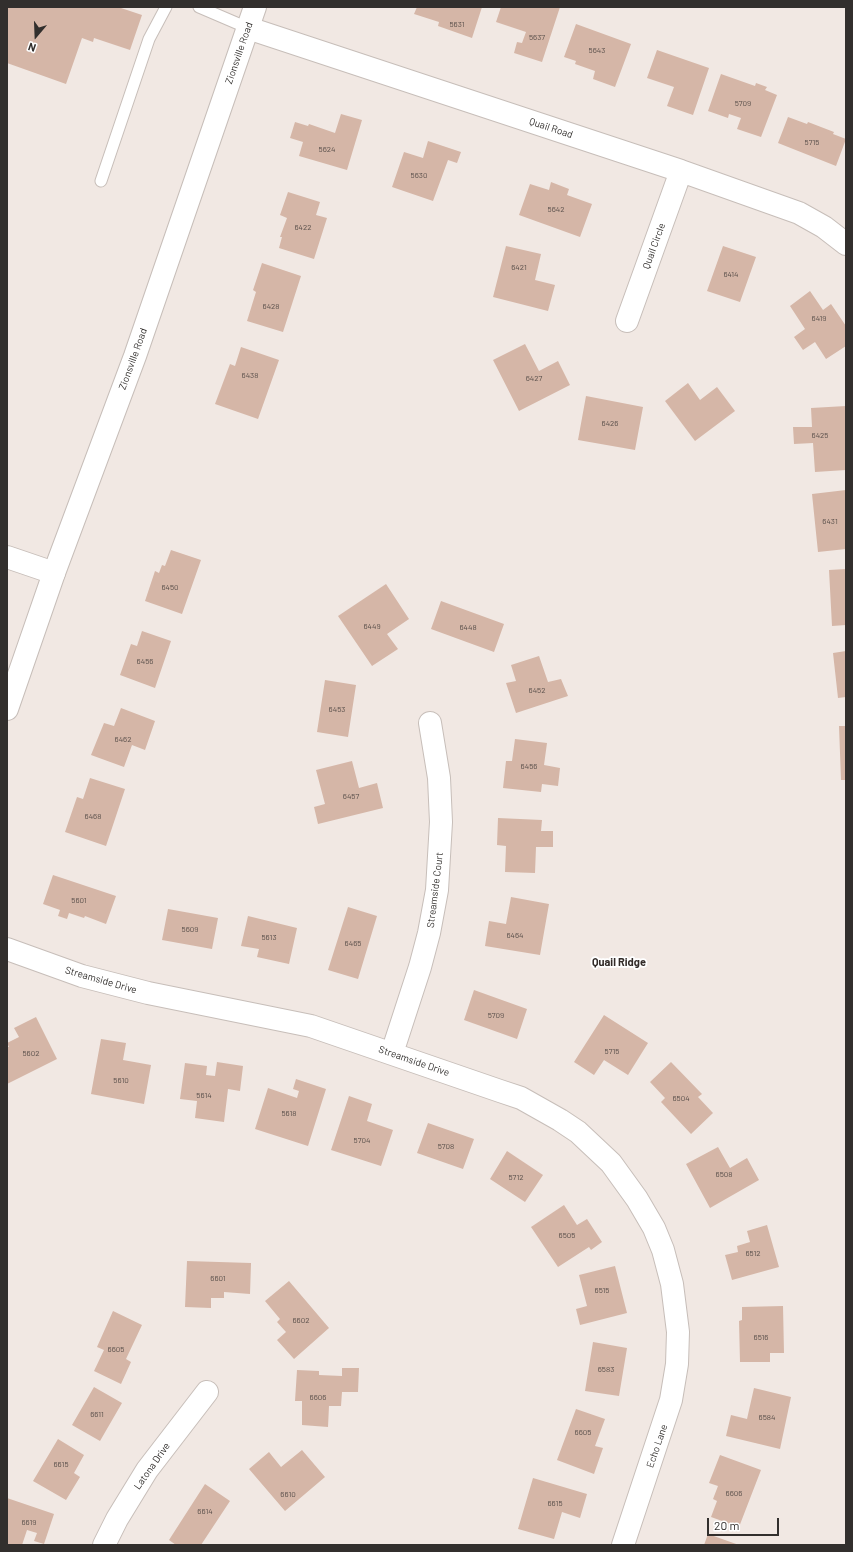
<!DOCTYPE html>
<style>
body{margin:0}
#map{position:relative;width:853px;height:1552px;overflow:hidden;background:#f1e8e3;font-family:Barlow,sans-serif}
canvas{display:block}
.frame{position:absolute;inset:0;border:8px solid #322f2d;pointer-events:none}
.north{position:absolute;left:16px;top:16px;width:40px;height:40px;-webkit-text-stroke:3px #fff;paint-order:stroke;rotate:199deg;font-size:11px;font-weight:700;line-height:16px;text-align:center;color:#322f2d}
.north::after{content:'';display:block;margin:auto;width:14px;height:18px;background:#322f2d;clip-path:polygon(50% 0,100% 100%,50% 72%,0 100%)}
.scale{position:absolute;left:707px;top:1518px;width:72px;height:18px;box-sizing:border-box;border:2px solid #322f2d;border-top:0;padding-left:5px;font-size:12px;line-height:14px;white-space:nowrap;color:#322f2d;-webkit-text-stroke:3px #fff;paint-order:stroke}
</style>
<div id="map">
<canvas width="853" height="1552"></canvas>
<div class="frame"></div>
<div class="north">N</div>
<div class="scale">20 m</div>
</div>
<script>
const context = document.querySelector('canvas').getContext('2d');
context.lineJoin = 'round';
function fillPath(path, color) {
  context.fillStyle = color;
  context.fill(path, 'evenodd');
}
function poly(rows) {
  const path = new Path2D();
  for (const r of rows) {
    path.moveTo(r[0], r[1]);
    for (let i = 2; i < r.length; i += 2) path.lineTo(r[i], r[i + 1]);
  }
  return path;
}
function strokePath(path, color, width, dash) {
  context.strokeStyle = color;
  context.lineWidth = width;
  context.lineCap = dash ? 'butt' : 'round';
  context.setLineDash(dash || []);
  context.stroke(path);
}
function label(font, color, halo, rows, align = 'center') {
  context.font = font + ' Barlow,sans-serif';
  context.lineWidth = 3.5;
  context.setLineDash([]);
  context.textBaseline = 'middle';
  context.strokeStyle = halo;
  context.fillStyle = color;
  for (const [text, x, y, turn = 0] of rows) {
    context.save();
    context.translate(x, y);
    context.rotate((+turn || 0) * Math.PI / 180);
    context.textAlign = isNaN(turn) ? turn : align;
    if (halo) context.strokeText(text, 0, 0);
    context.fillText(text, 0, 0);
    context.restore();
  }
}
fillPath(poly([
 [7,7,118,7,142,15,130,50,94,38,93,42,82,38,66,84,7,63],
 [417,7,482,7,472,38,438,26,439,22,414,14],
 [501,7,560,7,542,62,514,53,517,42,522,43,526,32,496,22],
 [576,24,631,44,615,87,593,79,595,71,575,64,576,61,564,57],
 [657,50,709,68,693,115,667,106,674,87,647,78],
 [721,74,755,86,756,83,767,87,765,90,777,95,761,137,737,129,741,118,729,114,728,118,708,111],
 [341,114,362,120,347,170,299,156,303,142,290,138,295,122,308,126,309,124,335,133],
 [788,117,807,124,808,122,834,132,833,134,846,139,836,166,778,143],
 [428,141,461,152,457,163,448,160,433,201,392,187,404,152,423,158],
 [551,182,569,189,567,195,592,204,580,237,519,215,530,184,549,190],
 [288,192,320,202,316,215,327,218,314,259,279,248,282,237,280,237,287,218,280,215],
 [506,246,541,254,535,280,555,285,548,311,493,297],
 [723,246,756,257,740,302,707,291],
 [262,263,301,276,283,332,247,321,256,292,253,290],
 [810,291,823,310,831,304,846,326,846,346,826,359,815,342,803,350,794,337,805,329,790,306],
 [525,344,539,371,558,361,570,385,519,411,493,360],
 [241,347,279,360,258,419,215,404,230,364,235,366],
 [688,383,700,400,717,387,735,411,695,441,665,401],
 [586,396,643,407,635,450,578,440],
 [846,406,846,470,815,472,813,443,794,444,793,427,812,427,811,408],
 [846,490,846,549,818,552,812,494],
 [171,550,201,560,182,614,145,601,155,571,159,573,162,565,165,566],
 [846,569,846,625,832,626,829,570],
 [386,584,409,619,387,634,398,649,372,666,338,616],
 [441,601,504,624,494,652,431,629],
 [142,631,171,641,155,688,120,675,131,644,137,646],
 [846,651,846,697,838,698,833,653],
 [539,656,548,682,561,679,568,696,516,713,506,683,516,681,511,665],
 [325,680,356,685,348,737,317,732],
 [121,708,155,721,145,750,132,745,124,767,91,755,104,723,114,726],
 [839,726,846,726,846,780,841,780],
 [515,739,547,743,544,765,560,768,558,786,542,784,541,792,503,788,506,761,512,761],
 [352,761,359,788,377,783,383,808,318,824,314,807,325,804,316,770],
 [90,778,125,789,106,846,65,832,77,797,83,799],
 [498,818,542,820,541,831,553,831,553,847,536,847,535,873,505,872,506,846,497,845],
 [53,875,116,896,106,924,85,916,84,918,69,913,67,919,58,916,60,910,43,904],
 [511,897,549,904,540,955,485,946,489,921,506,924],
 [348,907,377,916,358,979,328,970],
 [168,909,218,918,212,949,162,940],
 [248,916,297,928,289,964,257,957,259,949,241,946],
 [474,990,527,1009,517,1039,464,1020],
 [604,1015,648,1043,628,1075,604,1060,594,1075,574,1062],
 [36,1017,57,1059,7,1084,7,1047,9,1047,7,1043,19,1037,14,1028],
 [101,1039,126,1043,123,1060,151,1065,144,1104,91,1094],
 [217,1062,243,1066,240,1091,228,1089,224,1122,195,1118,197,1101,180,1099,185,1063,207,1066,206,1075,215,1076],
 [671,1062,702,1094,698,1097,713,1113,691,1134,661,1102,665,1098,650,1082],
 [296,1079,326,1089,308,1146,255,1129,268,1088,297,1098,299,1091,293,1089],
 [349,1096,372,1104,367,1121,393,1130,381,1166,331,1150],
 [428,1123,474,1139,463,1169,417,1153],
 [718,1147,730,1168,747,1158,759,1180,710,1208,686,1164],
 [507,1151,543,1175,525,1202,490,1179],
 [564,1205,577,1225,587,1219,602,1242,591,1250,589,1247,558,1267,531,1227],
 [767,1225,779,1267,732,1280,725,1255,738,1252,737,1246,750,1242,747,1231],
 [187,1261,251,1263,250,1294,224,1292,224,1298,211,1298,211,1308,185,1307],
 [615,1266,627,1313,580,1325,576,1309,587,1306,579,1275],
 [289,1281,329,1328,294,1359,277,1340,286,1332,277,1322,280,1319,265,1301],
 [783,1306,784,1353,770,1353,770,1362,740,1362,739,1321,742,1320,742,1307],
 [113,1311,142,1325,126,1359,131,1362,121,1384,94,1371,104,1350,97,1347],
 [593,1342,627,1348,619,1396,585,1391],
 [342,1368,359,1368,358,1392,342,1392,341,1406,329,1406,328,1427,302,1425,302,1401,295,1401,297,1370,319,1371,319,1375,342,1376],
 [94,1387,122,1403,100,1441,72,1425],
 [754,1388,791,1397,780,1449,726,1436,731,1415,747,1419],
 [576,1409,605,1419,595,1446,603,1448,594,1474,557,1460],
 [58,1439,84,1455,74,1473,80,1477,66,1500,33,1481],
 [302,1450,325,1477,285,1511,249,1469,269,1452,281,1467],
 [720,1455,761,1470,739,1527,711,1517,717,1501,713,1499,718,1486,709,1483],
 [533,1478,587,1494,580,1518,562,1512,554,1539,518,1529],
 [205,1484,230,1501,201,1545,176,1545,169,1540],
 [7,1498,54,1514,44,1544,34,1541,37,1533,27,1530,22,1545,7,1545],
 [708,1534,739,1545,704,1545]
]), '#d5b6a7');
const lane = poly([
 [199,7,248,28],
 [101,181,149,39,166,7]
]);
const street = poly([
 [248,28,681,171,799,213,824,227,846,244],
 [627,321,681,171],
 [7,557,54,573],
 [7,949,82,976,148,993,311,1026,500,1091,521,1098,560,1120,578,1132,611,1163,637,1199,654,1228,663,1250,672,1284,678,1332,677,1364,671,1400,623,1545],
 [392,1053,420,967,429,933,437,890,441,822,439,778,430,723],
 [104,1545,117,1519,147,1470,207,1392]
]);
const secondary = poly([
 [7,709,54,573,135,356,255,7]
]);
strokePath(lane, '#c7beb9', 13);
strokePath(street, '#c7beb9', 24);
strokePath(secondary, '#c7beb9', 24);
strokePath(lane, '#fff', 11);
strokePath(street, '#fff', 22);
strokePath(secondary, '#fff', 22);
label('8px', '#5b514c', null, [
 ["5631",457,24],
 ["5637",537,37],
 ["5643",597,50],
 ["5709",743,103],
 ["5715",812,142],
 ["5624",327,149],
 ["5630",419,175],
 ["5642",556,209],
 ["6422",303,227],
 ["6421",519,267],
 ["6414",731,274],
 ["6428",271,306],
 ["6419",819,318],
 ["6438",250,375],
 ["6427",534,378],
 ["6426",610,423],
 ["6425",820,435],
 ["6431",830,521],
 ["6450",170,587],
 ["6449",372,626],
 ["6448",468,627],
 ["6456",145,661],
 ["6452",537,690],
 ["6453",337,709],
 ["6462",123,739],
 ["6456",529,766],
 ["6457",351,796],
 ["6468",93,816],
 ["5601",79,900],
 ["5609",190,929],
 ["6464",515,935],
 ["5613",269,937],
 ["6465",353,943],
 ["5709",496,1015],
 ["5715",612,1051],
 ["5602",31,1053],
 ["5610",121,1080],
 ["5614",204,1095],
 ["6504",681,1098],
 ["5618",289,1113],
 ["5704",362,1140],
 ["5708",446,1146],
 ["6508",724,1174],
 ["5712",516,1177],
 ["6505",567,1235],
 ["6512",753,1253],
 ["6601",218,1278],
 ["6515",602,1290],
 ["6602",301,1320],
 ["6516",761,1337],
 ["6605",116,1349],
 ["6583",606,1369],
 ["6606",318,1397],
 ["6611",97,1414],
 ["6584",767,1417],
 ["6605",583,1432],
 ["6615",61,1464],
 ["6606",734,1493],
 ["6610",288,1494],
 ["6615",555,1503],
 ["6614",205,1511],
 ["6619",29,1522]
]);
label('10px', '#322f2d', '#fff', [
 ["Zionsville Road",239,53,-71],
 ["Quail Road",551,128,18],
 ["Quail Circle",654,246,-70],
 ["Zionsville Road",133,359,-70],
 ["Streamside Court",435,890,-83],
 ["Streamside Drive",101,980,16],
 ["Streamside Drive",414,1061,19],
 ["Echo Lane",657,1446,-71],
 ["Latona Drive",152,1466,-55]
]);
label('bold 11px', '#322b28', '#fff', [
 ["Quail Ridge",619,962]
]);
</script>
